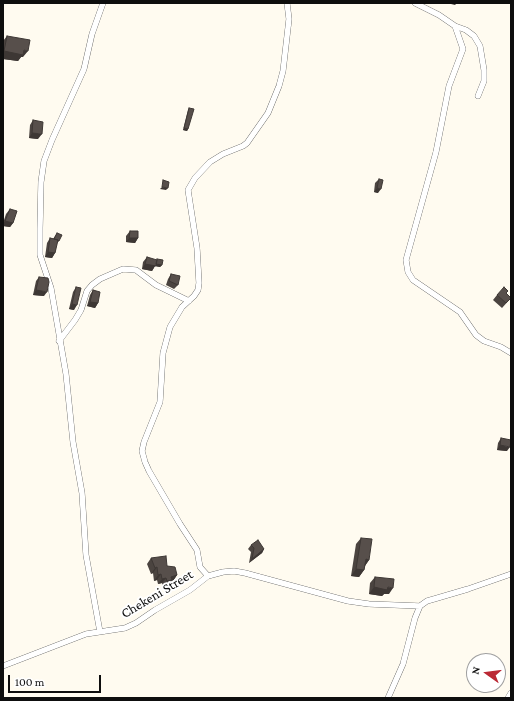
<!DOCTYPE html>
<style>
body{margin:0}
#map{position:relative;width:514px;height:701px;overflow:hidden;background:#fffbf0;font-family:"Crimson Pro",serif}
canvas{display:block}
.frame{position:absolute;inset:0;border:4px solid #0e0e0e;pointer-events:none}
.north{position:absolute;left:466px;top:653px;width:40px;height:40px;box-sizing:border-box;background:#fff;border:1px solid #9f9f9f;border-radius:50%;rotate:284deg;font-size:11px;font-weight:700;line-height:16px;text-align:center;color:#0e0e0e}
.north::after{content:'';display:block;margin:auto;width:14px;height:18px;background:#bb2934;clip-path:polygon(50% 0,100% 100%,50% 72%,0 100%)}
.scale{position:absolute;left:8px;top:675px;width:93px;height:18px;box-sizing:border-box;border:2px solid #0e0e0e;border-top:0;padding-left:5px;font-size:12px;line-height:14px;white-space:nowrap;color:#0e0e0e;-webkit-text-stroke:3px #fff;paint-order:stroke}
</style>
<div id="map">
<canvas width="514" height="701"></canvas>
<div class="frame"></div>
<div class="north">N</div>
<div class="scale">100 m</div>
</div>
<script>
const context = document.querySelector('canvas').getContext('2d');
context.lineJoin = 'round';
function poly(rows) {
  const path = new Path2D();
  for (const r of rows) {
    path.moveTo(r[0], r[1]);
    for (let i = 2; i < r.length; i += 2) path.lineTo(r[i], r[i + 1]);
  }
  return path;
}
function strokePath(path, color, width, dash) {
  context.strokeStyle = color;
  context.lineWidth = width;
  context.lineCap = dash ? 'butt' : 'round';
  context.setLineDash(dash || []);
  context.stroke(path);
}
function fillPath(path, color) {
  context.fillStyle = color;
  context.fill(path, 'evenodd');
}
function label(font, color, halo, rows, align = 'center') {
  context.font = font + ' "Crimson Pro",serif';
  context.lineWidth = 4;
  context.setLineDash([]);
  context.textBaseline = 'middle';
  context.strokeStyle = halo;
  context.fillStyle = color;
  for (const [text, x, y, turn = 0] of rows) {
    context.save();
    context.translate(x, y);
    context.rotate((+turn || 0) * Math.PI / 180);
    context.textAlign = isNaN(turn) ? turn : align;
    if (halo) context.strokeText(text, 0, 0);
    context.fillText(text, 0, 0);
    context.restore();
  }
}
const street = poly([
 [415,3,439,15,455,26,466,30,474,36,480,46,484,70,484,81,478,96],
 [455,26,463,49,449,86,436,152,406,260,408,272,413,280,460,312,476,335,484,341,501,347,511,353],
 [59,341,75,320,81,310,87,291,92,285,100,279,123,269,136,270,156,285,189,301],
 [208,576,200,567,197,550,180,524,149,471,145,462,142,451,144,442,160,402,163,353,170,327,182,307,194,296,198,290,199,283,197,248,188,190,195,178,210,162,223,154,243,146,247,143,268,113,279,86,283,71,289,19,287,3],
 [100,632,86,555,82,493,73,442,66,374,51,288,40,255,40,228,41,182,44,161,52,140,84,69,92,34,103,3],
 [3,666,86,634,125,628,136,623,155,610,190,590,208,576,223,572,234,571,245,573,348,601,369,604,420,606],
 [388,698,403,664,415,618,420,606,427,601,434,599,468,589,511,574],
 [508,698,511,693]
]);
strokePath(street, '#414141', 6);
strokePath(street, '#fff', 5.5);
fillPath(poly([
 [7,36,23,57,21,57,18,61,3,59,3,41],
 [189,108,188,129,187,131,183,130,188,110],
 [33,120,38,139,29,138,30,125],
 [379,179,378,193,374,192,375,183],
 [10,209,13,223,10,227,3,226,3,223,6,214],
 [130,231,138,238,135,243,126,242,126,236],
 [57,233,59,241,57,243,55,253,52,258,45,257,47,243,50,238,53,239],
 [147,257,162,265,160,267,155,266,152,271,142,269,143,262],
 [171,274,178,285,174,289,166,285,168,279],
 [39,277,44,296,33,295,36,281],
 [76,287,74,310,69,309,73,292],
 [93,290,98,303,95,308,87,306,90,295],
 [497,295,511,298,502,308,493,300],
 [501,438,507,451,497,450,498,443],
 [361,538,369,560,365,566,364,570,359,577,351,576,356,544],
 [251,545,264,549,262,553,249,563,251,552,248,549],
 [151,558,167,566,177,575,173,581,171,582,168,586,163,587,162,583,158,584,157,580,154,581,153,573,151,574,147,564],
 [375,577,389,594,384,594,382,596,369,594,370,583]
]), '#4b4440');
fillPath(poly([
 [447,3,457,3,455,5],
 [24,50,28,51,23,57,21,57,18,61,3,59,3,52,4,51],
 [184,128,188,129,187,131,183,130],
 [32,133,42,134,38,139,29,138],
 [162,187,168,188,166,190,160,189],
 [377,188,381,189,378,193,374,192],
 [5,221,13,223,10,227,3,226,3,224],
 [129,238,138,238,135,243,126,242],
 [48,252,55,253,52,258,45,257],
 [145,264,156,264,162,265,160,267,155,266,152,271,142,269],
 [36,290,47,292,44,296,33,295],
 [90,302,98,303,95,308,87,306],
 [72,304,77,305,74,310,69,309],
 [500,445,510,447,507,451,497,450],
 [264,549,262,553,249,563,252,559],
 [366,559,369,560,364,567],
 [157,567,153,573,151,574,155,568],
 [356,569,364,570,359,577,351,576],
 [161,574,157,580,154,581,158,575],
 [177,575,173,581,171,582,168,586,163,587,171,577],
 [166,578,162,583,158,584,162,579],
 [374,587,388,587,393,588,389,594,384,594,382,596,369,594]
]), '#3d3734');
const building = poly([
 [7,36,30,40,28,51,24,50,23,55,4,51,7,36],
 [189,108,194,109,188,129,184,128,189,108],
 [33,120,43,122,42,134,32,133,33,120],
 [379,179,383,180,381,189,377,188,379,179],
 [163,180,169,182,168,188,162,187,163,180],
 [10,209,17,211,13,223,5,221,10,209],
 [130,231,138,231,138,238,129,238,130,231],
 [57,233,62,235,59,241,57,240,58,240,54,239,57,233],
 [50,238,58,240,55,253,48,252,50,238],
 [147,257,157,260,156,266,145,264,147,257],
 [157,259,163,260,162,265,156,264,157,259],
 [171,274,180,276,178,285,169,281,171,274],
 [39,277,48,278,49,282,47,292,36,290,39,277],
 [76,287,81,288,77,305,72,304,76,287],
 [504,287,508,291,506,293,511,298,506,303,497,295,504,287],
 [93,290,100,292,98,303,90,302,93,290],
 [501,438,511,440,510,447,500,445,501,438],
 [361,538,372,539,369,560,366,559,364,570,356,569,361,538],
 [258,540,264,549,252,559,254,548,251,545,258,540],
 [166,556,167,566,175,567,177,575,171,577,172,580,167,581,166,578,162,579,161,574,158,575,157,567,155,568,151,558,166,556],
 [375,577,394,579,393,588,388,587,387,590,374,587,375,577]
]);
fillPath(building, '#574f4b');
strokePath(building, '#3d3734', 1);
label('14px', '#0e0e0e', '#fff', [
 ["Chekeni Street",157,594,-31]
]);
</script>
